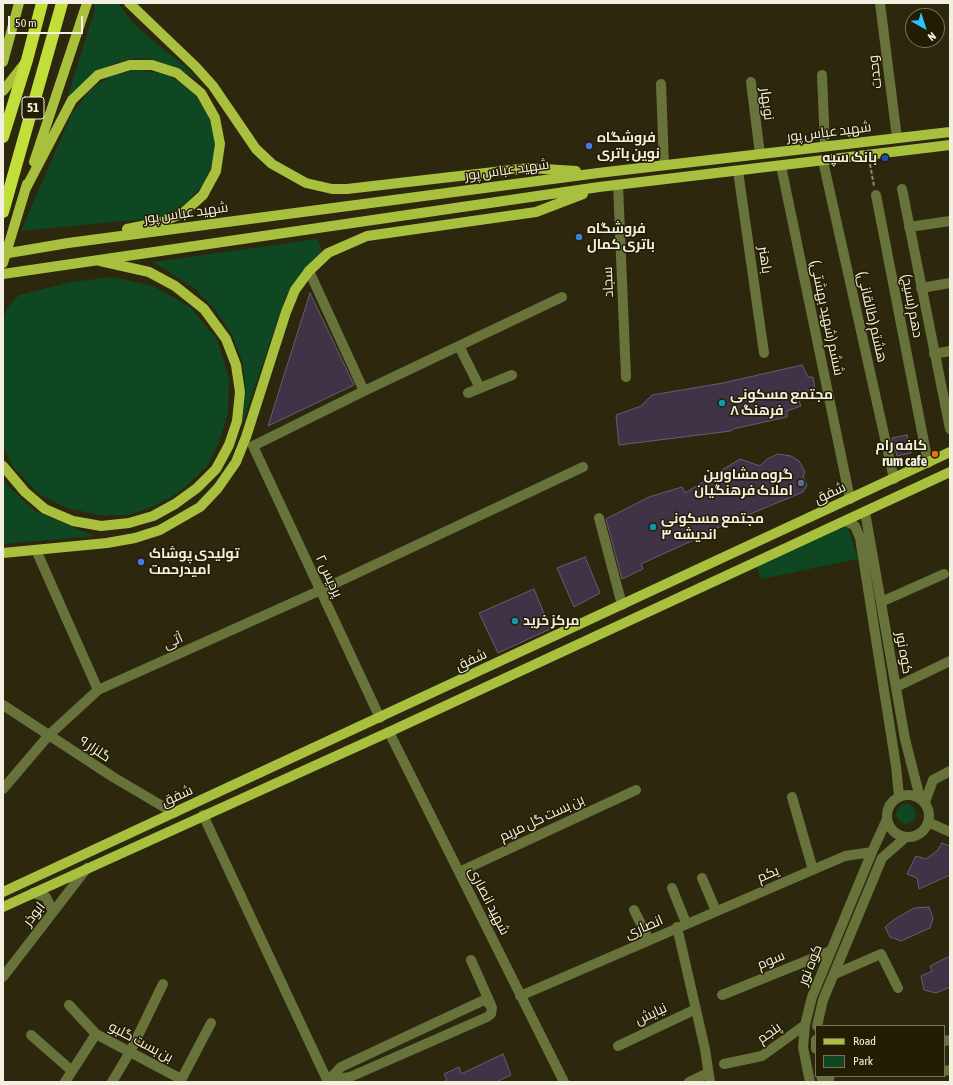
<!DOCTYPE html>
<meta charset="utf-8">
<style>
body{margin:0}
#map{position:relative;width:953px;height:1085px;overflow:hidden;background:#2c270d;font-family:"Asap Condensed",sans-serif}
canvas{display:block}
.frame{position:absolute;inset:0;border:4px solid #f4f0e1;pointer-events:none}
.legend{position:absolute;left:815px;top:1025px;width:130px;height:52px;box-sizing:border-box;background:#231d04;border:1px solid #77715c;margin:0;padding:5px 7px;list-style:none;font-size:12px;color:#f4f0e1}
.legend li{display:flex;align-items:center;gap:8px;height:20px}
.legend b{width:20px;border:1px solid #77715c}
.north{position:absolute;left:905px;top:8px;width:40px;height:40px;box-sizing:border-box;background:#231d04;border:1px solid #77715c;border-radius:50%;rotate:141deg;font-size:11px;font-weight:700;line-height:16px;text-align:center;color:#f4f0e1}
.north::after{content:'';display:block;margin:auto;width:14px;height:18px;background:#27c8ff;clip-path:polygon(50% 0,100% 100%,50% 72%,0 100%)}
.scale{position:absolute;left:8px;top:16px;width:75px;height:18px;box-sizing:border-box;border:2px solid #f4f0e1;border-top:0;padding-left:5px;font-size:12px;line-height:14px;white-space:nowrap;color:#f4f0e1;-webkit-text-stroke:3px #231d04;paint-order:stroke}
</style>
<div id="map">
<canvas width="953" height="1085"></canvas>
<div class="frame"></div>
<ul class="legend">
<li><b style="height:5px;background:#a8c03e"></b>Road</li>
<li><b style="height:11px;background:#104723"></b>Park</li>
</ul>
<div class="north">N</div>
<div class="scale">50 m</div>
</div>
<script>
const context = document.querySelector('canvas').getContext('2d');
context.lineJoin = 'round';
function fillPath(path, color) {
  context.fillStyle = color;
  context.fill(path, 'evenodd');
}
function poly(rows) {
  const path = new Path2D();
  for (const r of rows) {
    if (r.length === 3) {
      path.moveTo(r[0] + r[2], r[1]);
      path.arc(r[0], r[1], r[2], 0, 2 * Math.PI);
      continue;
    }
    path.moveTo(r[0], r[1]);
    for (let i = 2; i < r.length; i += 2) path.lineTo(r[i], r[i + 1]);
  }
  return path;
}
function strokePath(path, color, width, dash) {
  context.strokeStyle = color;
  context.lineWidth = width;
  context.lineCap = dash ? 'butt' : 'round';
  context.setLineDash(dash || []);
  context.stroke(path);
}
function label(font, color, halo, rows, align = 'center') {
  context.font = font + ' "Asap Condensed",Cairo,sans-serif';
  context.lineWidth = 3;
  context.setLineDash([]);
  context.textBaseline = 'middle';
  context.strokeStyle = halo;
  context.fillStyle = color;
  for (const [text, x, y, turn = 0] of rows) {
    context.save();
    context.translate(x, y);
    context.rotate((+turn || 0) * Math.PI / 180);
    context.textAlign = isNaN(turn) ? turn : align;
    if (halo) context.strokeText(text, 0, 0);
    context.fillText(text, 0, 0);
    context.restore();
  }
}
fillPath(poly([
 [94,3,118,3,133,23,152,40,180,62,199,80,174,67,154,60,138,58,116,63,95,74,67,98,95,9],
 [138,70,166,74,191,89,207,112,215,138,213,161,204,184,185,204,164,216,146,219,21,231,72,113,91,89,112,75],
 [317,239,322,251,301,274,285,298,241,428,246,391,243,364,232,335,214,308,194,288,153,262],
 [113,277,153,286,190,307,217,339,229,378,228,413,218,444,207,466,182,490,159,504,129,515,99,515,67,508,39,494,12,466,3,446,3,324,7,308,19,295,71,282],
 [3,479,9,487,35,511,94,536,3,544],
 [847,524,858,559,761,579,756,565],
 [906,814,10]
]), '#104723');
const building = poly([
 [310,293,354,385,268,426,310,293],
 [802,365,808,377,813,377,815,389,805,392,807,398,799,401,801,406,787,411,787,417,733,429,731,431,619,445,616,415,641,406,652,395,723,383,802,365],
 [907,435,911,453,897,456,892,438,907,435],
 [778,454,791,456,799,461,805,472,803,477,807,485,803,492,705,533,705,535,696,539,641,564,643,569,622,579,606,519,649,497,682,487,685,493,740,459,760,466,767,459,778,454],
 [585,557,600,593,574,607,557,568,585,557],
 [534,589,550,629,498,653,479,613,534,589],
 [942,843,950,846,950,875,919,889,917,878,907,874,916,856,926,859,937,851,942,843],
 [929,907,933,918,930,928,901,941,890,937,885,927,895,919,914,908,929,907],
 [950,956,950,987,936,993,924,990,921,976,932,971,930,966,950,956],
 [503,1054,511,1075,496,1082,443,1082,447,1080,444,1074,459,1067,461,1074,503,1054]
]);
fillPath(building, '#403247');
strokePath(building, '#6b5b72', 1);
strokePath(poly([
 [870,164,874,186]
]), '#8e8a75', 2, [4, 2]);
strokePath(poly([
 [880,3,897,138],
 [822,75,825,146],
 [751,82,760,154],
 [661,84,664,165],
 [823,161,894,479],
 [781,166,850,499],
 [738,171,764,353],
 [618,185,626,377],
 [902,189,950,429],
 [876,195,928,463],
 [909,227,950,221],
 [309,271,364,391,253,446,380,718],
 [921,288,950,283],
 [459,346,480,388],
 [934,354,950,351],
 [364,391,562,297],
 [468,393,512,375],
 [865,512,905,739,920,798],
 [599,518,622,605],
 [846,521,855,526,860,538,896,766,899,796],
 [36,550,98,690],
 [881,602,944,574],
 [896,687,950,661],
 [3,705,113,777,174,813],
 [389,732,564,1082],
 [3,789,49,735,98,690,321,590,583,467],
 [908,816,21],
 [792,797,813,870],
 [925,802,933,780,950,771],
 [203,815,328,1082],
 [928,822,950,832],
 [459,872,636,790],
 [702,878,716,911],
 [672,888,686,923],
 [33,893,46,897,53,912],
 [634,910,649,940],
 [677,927,705,1049,710,1082],
 [471,960,491,1005],
 [835,974,881,954,898,988],
 [3,977,87,868],
 [722,995,831,951],
 [520,996,845,856,872,852],
 [482,1001,487,1001,492,1008,491,1014,487,1017,350,1077,328,1081,341,1067,482,1001],
 [69,1005,96,1034,181,1079],
 [817,1026,823,1000,882,858,906,837],
 [31,1035,72,1071],
 [816,1040,816,1049],
 [944,1041,950,1040],
 [618,1046,696,1009],
 [724,1064,762,1056,805,1025],
 [944,1071,950,1070],
 [821,1076,823,1082],
 [65,1082,96,1034],
 [112,1082,130,1052,163,984],
 [180,1082,211,1023],
 [689,1082,708,1073],
 [810,1082,803,1047,805,1025,812,997,872,852,887,819],
 [828,1082,830,1076]
]), '#67733a', 10);
strokePath(poly([
 [129,3,196,67,213,86,256,149,272,164,306,183,332,189,347,189,529,168,576,171],
 [3,62,19,3],
 [3,91,25,63],
 [34,162,87,3],
 [25,190,72,100,98,75,130,65,152,65,177,73,201,93,215,118,220,144,216,171,203,195,183,213,161,222,127,229],
 [68,243,598,173,950,132],
 [3,263,27,184],
 [3,274,599,187,950,145],
 [3,466,25,492,45,509,73,521,101,526,129,523,153,516,175,504,197,488,216,469,229,445,237,421,240,392,236,365,226,339,204,309,175,286,149,272,100,261],
 [3,553,107,543,135,538,160,530,200,507,218,488,236,462,246,437,286,312,295,290,309,271,328,253,367,236,536,212,583,194],
 [3,892,950,452],
 [3,907,389,732,950,472]
]), '#a8c03e', 10);
strokePath(poly([
 [3,137,27,60,42,3],
 [3,212,62,3]
]), '#c2de3b', 12);
strokePath(poly([
 [3,254,68,243]
]), '#a8c03e', 10);
for (const [x, y, r, color] of [
 [589,146,4,"#3f7fe0"],
 [885,158,4,"#1a4fb4"],
 [579,237,4,"#3f7fe0"],
 [722,403,4,"#0f9aa8"],
 [935,454,4,"#e8710a"],
 [801,483,4,"#5c6f8a"],
 [653,527,4,"#0f9aa8"],
 [141,562,4,"#3f7fe0"],
 [515,621,4,"#0f9aa8"]
]) {
  const dot = new Path2D();
  dot.arc(x, y, r, 0, 2 * Math.PI);
  context.fillStyle = color;
  context.fill(dot);
  strokePath(dot, '#231d04', 1.5);
}
for (const [x, y, w] of [
 [33,108,22]
]) {
  const box = new Path2D();
  box.roundRect(x - w / 2, y - 11, w, 22, 3);
  context.fillStyle = '#231d04';
  context.fill(box);
  strokePath(box, '#f4f0e1', 1);
}
label('bold 13px', '#f4f0e1', null, [
 ["51",33,108]
]);
label('14px', '#f4f0e1', '#231d04', [
 ["وحدت",875,72,-97],
 ["نوبهار",767,104,83],
 ["شهید عباس پور",829,132,-7],
 ["شهید عباس پور",507,170,-8],
 ["شهید عباس پور",186,213,-8],
 ["باهنر",765,260,82],
 ["سجاد",608,282,-92],
 ["دهم (بسیج)",912,306,79],
 ["هشتم (طالقانی)",872,317,77],
 ["ششم (شهید بهشتی)",827,318,78],
 ["شفق",830,493,-25],
 ["پردیس ۲",329,576,65],
 ["آتی",173,641,-24],
 ["کوه نور",904,653,80],
 ["شفق",471,660,-25],
 ["گلزار ۹",95,749,34],
 ["شفق",177,796,-25],
 ["بن بست گل مریم",542,818,-25],
 ["یکم",768,874,-23],
 ["شهید انصاری",489,901,63],
 ["ابوذر",34,914,-52],
 ["انصاری",644,927,-23],
 ["سوم",771,960,-22],
 ["کوه نور",810,965,-68],
 ["نیایش",651,1014,-25],
 ["پنجم",769,1033,-36],
 ["بن بست گلبو",141,1042,28]
]);
label('bold 14px', '#f4f0e1', '#231d04', [
 ["فروشگاه",597,138],
 ["نوین باتری",597,154],
 ["بانک سپه",877,158,"right"],
 ["فروشگاه",587,229],
 ["باتری کمال",587,245],
 ["مجتمع مسکونی",730,395],
 ["فرهنگ ۸",730,411],
 ["کافه رام",927,446,"right"],
 ["rum cafe",927,462,"right"],
 ["گروه مشاورین",793,475,"right"],
 ["املاک فرهنگیان",793,491,"right"],
 ["مجتمع مسکونی",661,519],
 ["اندیشه ۳",661,535],
 ["تولیدی پوشاک",149,554],
 ["امیدرحمت",149,570],
 ["مرکز خرید",523,621]
], 'left');
</script>
